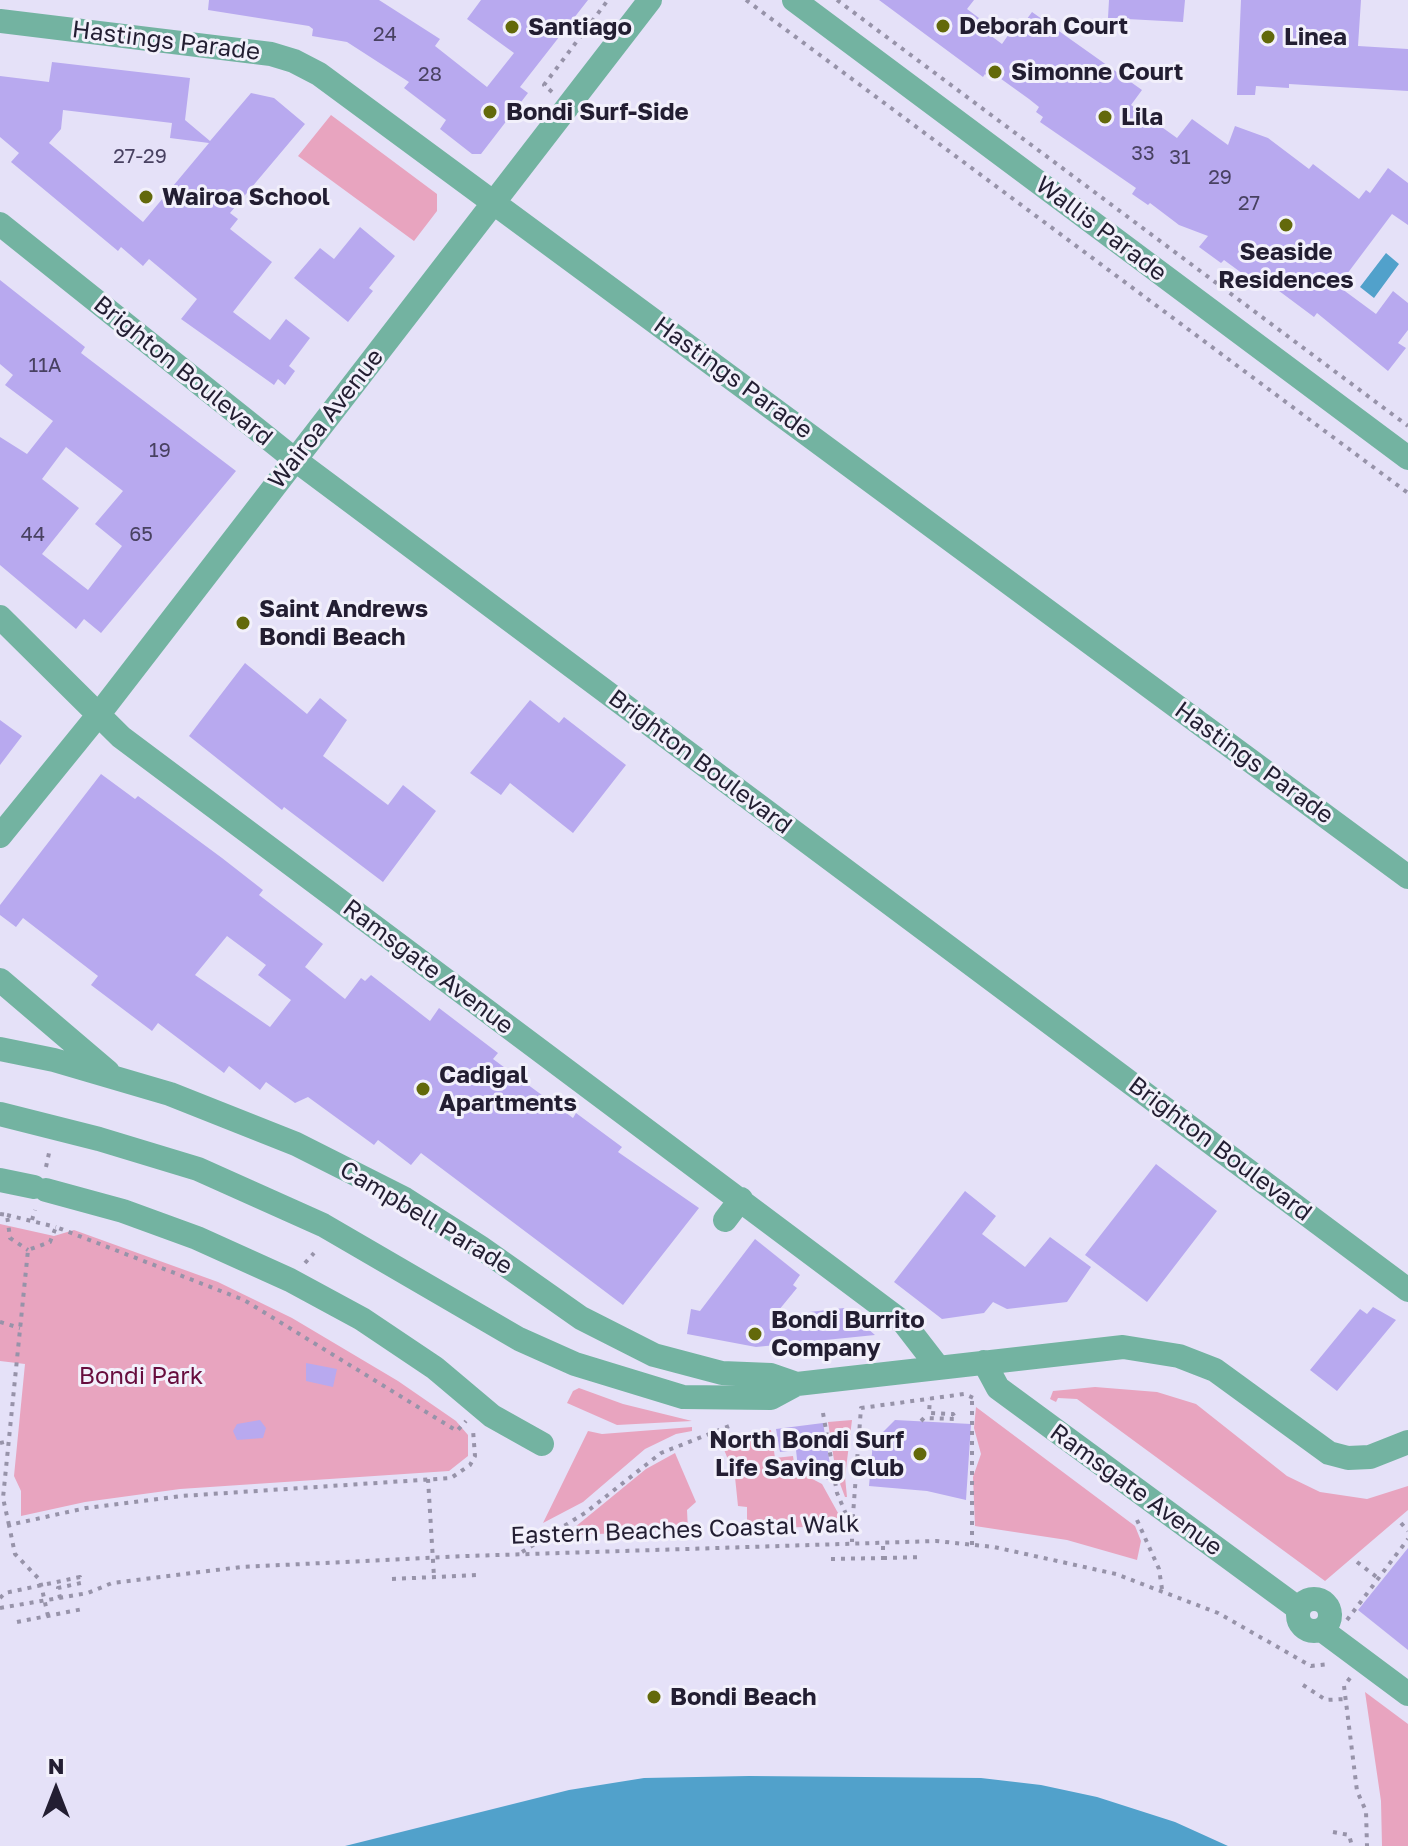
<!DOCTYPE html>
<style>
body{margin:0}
#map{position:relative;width:1408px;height:1846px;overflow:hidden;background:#e5e1f8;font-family:"Golos Text",sans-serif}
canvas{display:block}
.north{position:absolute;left:16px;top:1750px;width:80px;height:80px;-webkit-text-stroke:6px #f2f0fb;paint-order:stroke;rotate:0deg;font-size:22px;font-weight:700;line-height:32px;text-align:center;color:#231e32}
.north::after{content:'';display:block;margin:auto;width:28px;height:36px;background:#231e32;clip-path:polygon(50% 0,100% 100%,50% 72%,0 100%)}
</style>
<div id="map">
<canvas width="1408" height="1846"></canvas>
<div class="north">N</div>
</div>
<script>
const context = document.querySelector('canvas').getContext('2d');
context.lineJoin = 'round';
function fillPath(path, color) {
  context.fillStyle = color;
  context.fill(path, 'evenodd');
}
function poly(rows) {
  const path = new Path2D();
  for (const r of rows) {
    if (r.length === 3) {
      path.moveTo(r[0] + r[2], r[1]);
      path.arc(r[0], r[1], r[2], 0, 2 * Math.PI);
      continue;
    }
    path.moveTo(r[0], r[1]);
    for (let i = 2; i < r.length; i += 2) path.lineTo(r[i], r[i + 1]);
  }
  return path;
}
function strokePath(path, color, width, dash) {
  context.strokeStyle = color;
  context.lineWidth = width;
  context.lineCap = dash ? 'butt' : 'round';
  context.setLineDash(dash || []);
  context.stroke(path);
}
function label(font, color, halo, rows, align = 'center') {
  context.font = font + ' "Golos Text",sans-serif';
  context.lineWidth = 6;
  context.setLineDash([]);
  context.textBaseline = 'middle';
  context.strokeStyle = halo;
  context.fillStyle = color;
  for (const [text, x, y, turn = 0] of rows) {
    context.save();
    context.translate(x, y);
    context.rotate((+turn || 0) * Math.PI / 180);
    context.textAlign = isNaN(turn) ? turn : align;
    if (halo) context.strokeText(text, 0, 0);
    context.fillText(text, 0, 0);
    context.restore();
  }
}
fillPath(poly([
 [331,115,437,194,437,211,414,241,298,156],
 [0,1224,54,1236,74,1230,218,1282,292,1318,398,1381,456,1421,468,1435,468,1456,449,1471,180,1489,85,1502,21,1516,21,1491,14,1476,25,1364,0,1361],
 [1095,1387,1157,1392,1196,1404,1287,1476,1320,1492,1367,1499,1408,1486,1408,1510,1325,1581,1077,1399,1058,1398,1056,1402,1050,1399,1053,1391],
 [579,1388,623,1404,692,1421,617,1425,567,1403,573,1391],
 [976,1407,1135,1526,1141,1541,1137,1560,1067,1540,975,1526,973,1477,981,1454,974,1428],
 [852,1420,845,1477,847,1497,845,1497,836,1473,828,1422],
 [692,1427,692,1431,676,1434,645,1449,583,1502,543,1523,588,1431,602,1434],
 [771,1430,775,1458,793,1456,795,1470,822,1484,843,1522,841,1526,832,1526,832,1519,810,1520,810,1527,747,1528,747,1507,738,1506,735,1477,719,1437],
 [675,1453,696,1502,687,1510,688,1530,575,1535,575,1527,646,1469],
 [1365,1692,1408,1724,1408,1846,1382,1846,1381,1801]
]), '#e8a4bf');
fillPath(poly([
 [1386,253,1399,264,1374,298,1360,287],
 [749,1776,981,1778,1041,1785,1097,1797,1175,1822,1228,1846,345,1846,569,1790,644,1778]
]), '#51a1cb');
fillPath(poly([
 [209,0,379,0,440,39,435,46,487,87,514,53,467,19,481,0,588,0,520,87,528,93,481,154,472,154,440,129,446,120,404,88,409,82,347,42,312,36,313,29,309,26,208,10],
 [879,0,974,0,967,9,979,18,974,23,1002,44,1011,31,1016,34,1032,12,1142,90,1131,105,1177,138,1192,119,1228,145,1235,126,1268,138,1309,169,1313,164,1359,199,1366,190,1370,193,1388,168,1408,183,1408,225,1392,214,1338,286,1376,314,1393,291,1408,303,1408,330,1398,343,1406,348,1388,371,1317,313,1314,317,1263,279,1258,285,1224,260,1221,263,1199,247,1208,236,1179,225,1150,203,1148,205,1132,194,1136,188,1040,122,1043,117,1036,112,1039,107,1029,99,997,76,994,81,985,74,983,77],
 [1109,0,1185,0,1183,22,1108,18],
 [1241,0,1361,0,1358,46,1408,49,1408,91,1289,84,1289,88,1256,86,1255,95,1237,95],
 [52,62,190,78,185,120,210,141,251,93,274,98,305,124,230,213,238,219,230,229,272,262,233,312,270,340,286,319,310,338,289,366,295,371,285,385,278,379,274,385,181,319,197,299,149,259,143,266,121,247,118,251,11,162,19,153,0,137,0,76,49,82],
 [63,110,172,123,170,138,209,143,143,222,49,143,61,129],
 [360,227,395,256,369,288,373,291,348,322,294,278,320,248,334,259],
 [0,280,85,347,81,353,236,471,101,633,84,619,76,629,0,565,0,437,27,454,53,421,5,385,13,375,0,364],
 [66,447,123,491,95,524,122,546,88,590,42,554,79,508,42,479],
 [245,663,307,714,320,698,347,720,323,756,388,805,403,785,436,811,383,882,284,807,282,810,189,736],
 [530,700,559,723,564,717,626,765,573,833,510,783,501,795,470,773],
 [0,720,22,736,0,765],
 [101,774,135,799,138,796,222,858,263,890,259,895,323,944,305,967,345,999,361,978,365,981,371,975,430,1021,439,1008,498,1053,493,1059,573,1118,576,1113,622,1147,618,1152,699,1208,623,1305,421,1153,411,1165,378,1140,374,1145,308,1097,295,1103,266,1082,260,1090,229,1066,224,1073,158,1023,152,1031,91,985,98,976,23,918,16,927,0,915,0,905],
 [227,936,266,965,258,975,291,1000,270,1027,195,975],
 [1156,1164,1217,1211,1147,1302,1085,1255],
 [965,1191,996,1216,982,1234,1025,1267,1050,1237,1091,1267,1067,1302,1007,1309,993,1302,984,1313,942,1319,894,1282],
 [755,1239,800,1275,793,1285,797,1288,774,1316,844,1308,875,1335,756,1347,687,1334,691,1309,700,1311],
 [1373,1307,1396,1320,1337,1391,1310,1370,1360,1309,1367,1314],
 [306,1363,337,1369,333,1387,306,1381],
 [260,1420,266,1428,263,1438,237,1440,233,1431,237,1424],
 [895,1420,971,1424,966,1500,927,1491,869,1486,873,1442],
 [823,1423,833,1482,798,1468,796,1450,780,1452,776,1429],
 [1408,1548,1408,1650,1358,1610]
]), '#b8a9ef');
strokePath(poly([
 [746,0,1408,493],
 [837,0,1408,426],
 [552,92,544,85,608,0],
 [46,1167,49,1153],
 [0,1214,7,1215,10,1238,28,1250],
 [7,1215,56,1227],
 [32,1220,35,1210],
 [305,1263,314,1253],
 [0,1322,20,1328],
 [823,1413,837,1493,852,1528,852,1542],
 [921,1421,924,1418,956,1419,953,1414,929,1413,930,1399],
 [0,1443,9,1441],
 [428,1479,434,1577],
 [1137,1520,1159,1569,1162,1589],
 [1401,1523,1408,1531],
 [9,1525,3,1498,28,1250,50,1242,56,1227,244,1300,457,1431,466,1421],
 [852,1528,861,1408,964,1394,976,1399],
 [972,1545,972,1396],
 [522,1552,585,1513,661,1453,732,1425],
 [883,1558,922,1557],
 [831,1559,883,1558,883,1541],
 [1357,1562,1378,1578],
 [392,1579,478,1575],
 [0,1598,5,1593,80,1577,81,1583,58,1588,60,1598],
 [0,1608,88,1593,112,1583,241,1567,467,1556,936,1541,994,1547,1116,1574,1218,1613,1311,1666,1329,1664],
 [48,1616,40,1580,15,1554,9,1525,86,1508,181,1496,451,1478,470,1465,475,1456,473,1430],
 [1347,1620,1408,1539],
 [17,1622,83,1609],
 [1350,1678,1344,1686,1357,1791,1366,1811,1367,1846],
 [1303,1685,1326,1700,1345,1699],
 [1333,1832,1349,1835,1352,1846]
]), '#9793a9', 4, [4, 6]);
strokePath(poly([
 [794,0,1408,458],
 [0,21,271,54,294,61,319,74,1408,877],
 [0,224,294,459,1408,1290],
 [0,617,121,737,904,1323,938,1367],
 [0,836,99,714,650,0],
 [0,980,108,1072],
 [0,1049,54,1060,170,1094,296,1144,405,1199,480,1247,581,1318,654,1355,722,1373,771,1375,797,1384],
 [0,1114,99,1139,198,1169,323,1225,519,1339,575,1364,683,1397,771,1398,797,1384,1123,1347,1179,1356,1215,1370,1329,1453,1348,1458,1370,1457,1408,1442],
 [0,1180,34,1187],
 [46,1190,123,1211,197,1238,290,1280,362,1319,435,1368,492,1416,542,1444],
 [725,1220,741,1199],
 [984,1362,998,1388,1299,1609],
 [1314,1615,16],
 [1322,1630,1408,1694]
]), '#73b3a1', 24);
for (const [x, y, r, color] of [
 [943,26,8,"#63690b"],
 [512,27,8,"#63690b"],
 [1268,37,8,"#63690b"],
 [995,72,8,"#63690b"],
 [490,112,8,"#63690b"],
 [1105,117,8,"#63690b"],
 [146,197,8,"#63690b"],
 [1286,225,8,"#63690b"],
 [243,623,8,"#63690b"],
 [423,1089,8,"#63690b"],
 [755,1334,8,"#63690b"],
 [920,1454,8,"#63690b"],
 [654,1697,8,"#63690b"]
]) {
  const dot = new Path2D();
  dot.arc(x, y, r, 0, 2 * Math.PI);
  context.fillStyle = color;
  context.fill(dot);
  strokePath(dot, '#f2f0fb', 3);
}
label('20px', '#484161', null, [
 ["24",385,35],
 ["28",430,75],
 ["33",1143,154],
 ["27-29",140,157],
 ["31",1180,158],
 ["29",1220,178],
 ["27",1249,204],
 ["11A",45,366],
 ["19",160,451],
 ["44",33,535],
 ["65",141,535]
]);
label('bold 24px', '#231e32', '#f2f0fb', [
 ["Deborah Court",959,26],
 ["Santiago",528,27],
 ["Linea",1284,37],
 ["Simonne Court",1011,72],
 ["Bondi Surf-Side",506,112],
 ["Lila",1121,117],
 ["Wairoa School",162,197],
 ["Seaside",1286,252,"center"],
 ["Residences",1286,280,"center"],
 ["Saint Andrews",259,609],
 ["Bondi Beach",259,637],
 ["Cadigal",439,1075],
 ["Apartments",439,1103],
 ["Bondi Burrito",771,1320],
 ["Company",771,1348],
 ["North Bondi Surf",904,1440,"right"],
 ["Life Saving Club",904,1468,"right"],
 ["Bondi Beach",670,1697]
], 'left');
label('24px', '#231e32', '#f2f0fb', [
 ["Hastings Parade",166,41,7],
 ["Wallis Parade",1101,229,37],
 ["Brighton Boulevard",183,371,39],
 ["Hastings Parade",733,378,36],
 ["Wairoa Avenue",326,419,-52],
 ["Brighton Boulevard",700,762,37],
 ["Hastings Parade",1254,763,36],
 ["Ramsgate Avenue",428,967,37],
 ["Brighton Boulevard",1220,1149,37],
 ["Campbell Parade",426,1218,31],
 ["Ramsgate Avenue",1136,1490,36],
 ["Eastern Beaches Coastal Walk",685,1530,-2]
]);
label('24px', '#670c3d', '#f2f0fb', [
 ["Bondi Park",141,1376]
]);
</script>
